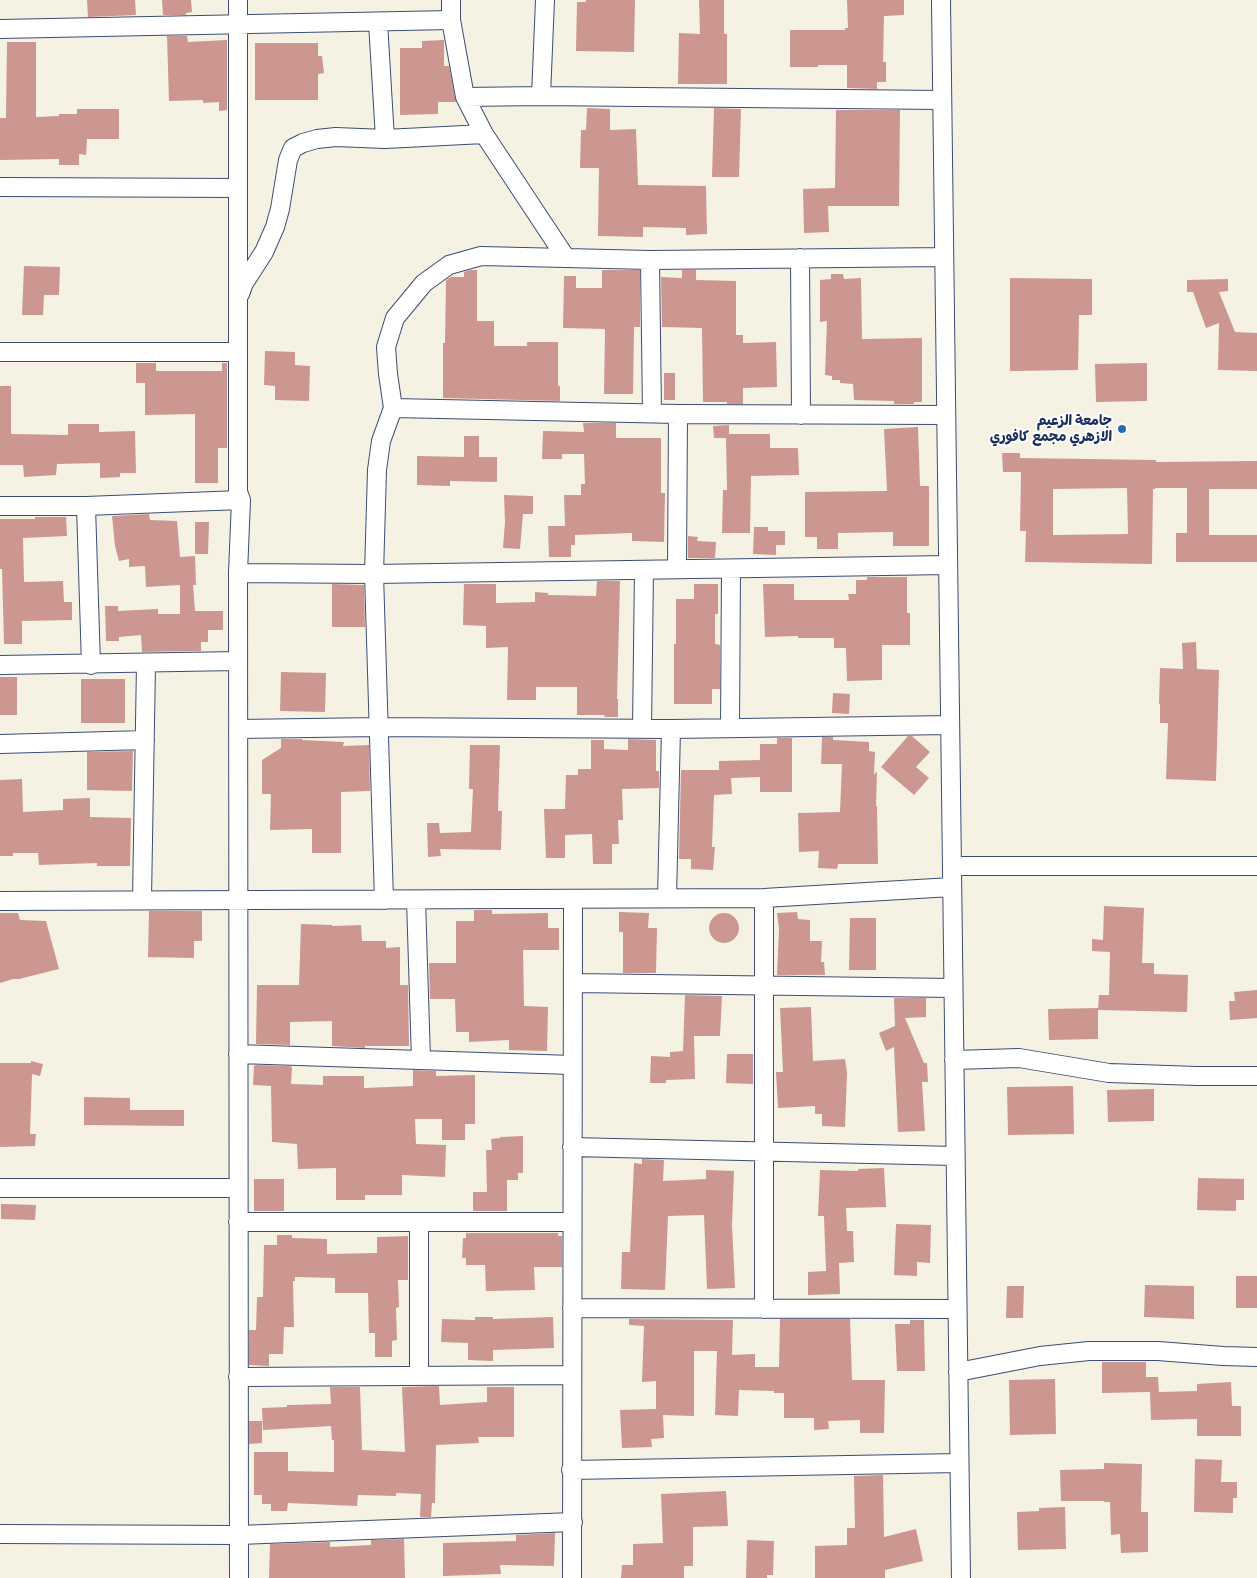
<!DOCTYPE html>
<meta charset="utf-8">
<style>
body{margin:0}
canvas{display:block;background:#f5f2e3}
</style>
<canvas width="1257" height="1578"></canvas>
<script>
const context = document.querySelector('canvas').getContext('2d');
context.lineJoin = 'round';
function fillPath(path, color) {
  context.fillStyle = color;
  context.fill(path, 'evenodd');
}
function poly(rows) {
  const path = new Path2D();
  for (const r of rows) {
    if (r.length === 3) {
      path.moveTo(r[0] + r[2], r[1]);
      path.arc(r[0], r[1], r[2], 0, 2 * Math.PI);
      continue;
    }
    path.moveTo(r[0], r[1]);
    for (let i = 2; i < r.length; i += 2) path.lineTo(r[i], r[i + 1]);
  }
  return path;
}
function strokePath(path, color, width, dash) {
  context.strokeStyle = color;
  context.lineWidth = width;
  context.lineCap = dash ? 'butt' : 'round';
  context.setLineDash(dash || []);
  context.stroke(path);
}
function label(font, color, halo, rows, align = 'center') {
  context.font = font + ' Pangolin,"Playpen Sans Arabic",sans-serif';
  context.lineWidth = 4;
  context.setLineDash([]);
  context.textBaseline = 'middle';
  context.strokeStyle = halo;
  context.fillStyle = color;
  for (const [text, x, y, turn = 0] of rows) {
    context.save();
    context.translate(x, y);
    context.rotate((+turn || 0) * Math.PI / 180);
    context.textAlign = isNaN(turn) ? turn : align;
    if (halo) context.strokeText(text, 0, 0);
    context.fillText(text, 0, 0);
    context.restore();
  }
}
fillPath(poly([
 [87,0,135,0,136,15,88,17],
 [162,0,191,0,192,12,186,13,186,15,163,15],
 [586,0,635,0,634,52,576,51,577,2,586,2],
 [699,0,724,0,724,34,727,34,727,84,678,84,679,33,700,34],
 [847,0,904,0,904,15,884,16,883,62,886,62,886,82,877,82,877,89,847,88,847,65,818,65,818,67,790,67,790,30,845,30,845,28,848,28],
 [167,36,187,36,188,42,227,40,227,110,219,111,219,102,203,103,203,100,169,101],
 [444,40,444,66,449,66,456,102,438,102,438,114,400,115,400,48,422,48,422,41],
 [7,42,36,42,36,117,59,116,59,114,77,114,77,109,119,109,119,139,87,139,86,155,79,154,79,165,59,165,59,159,0,160,0,118,6,118],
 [255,43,318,43,318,56,322,56,324,73,318,74,318,100,255,100],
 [587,108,610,109,610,130,636,129,638,185,706,186,707,234,686,235,686,228,643,227,643,237,598,236,599,168,580,168,581,130,586,130],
 [714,108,741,109,739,177,712,177],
 [836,110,900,110,899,206,828,206,829,232,804,233,803,189,835,188],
 [24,266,60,267,59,295,44,295,43,315,22,315],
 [470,270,477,270,477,321,494,321,494,346,527,346,527,342,558,342,558,386,560,386,560,401,443,398,443,343,445,343,446,280,451,277,464,277,464,272],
 [602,270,640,270,640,327,634,327,633,394,604,394,605,329,563,328,564,276,576,276,576,288,602,288],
 [682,270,696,270,696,280,736,281,736,335,743,335,743,343,776,342,777,387,743,388,743,404,727,404,727,402,703,402,702,328,662,327,661,277,682,278],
 [831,274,843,274,844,279,861,278,862,339,922,338,922,402,914,402,914,404,894,404,894,401,854,400,853,384,840,383,840,380,832,380,832,376,825,375,827,321,820,322,820,280,831,279],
 [1010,278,1092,279,1092,315,1079,315,1078,370,1010,371],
 [1228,279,1228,291,1219,292,1235,332,1257,333,1257,371,1218,370,1219,323,1206,328,1193,292,1187,292,1187,280],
 [265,351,295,352,295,365,310,366,309,401,275,400,275,386,264,385],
 [136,363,156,363,156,371,222,371,222,363,227,363,227,448,218,448,218,483,195,483,195,414,145,415,145,383,136,383],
 [1147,363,1147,401,1096,402,1095,364],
 [664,373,675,373,675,400,664,400],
 [0,386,11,386,11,434,68,435,68,424,99,424,99,432,135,431,136,473,120,473,120,477,100,478,100,463,57,464,56,475,24,477,23,465,0,465],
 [583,423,616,423,616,438,661,438,661,493,665,493,664,542,632,541,632,533,575,535,575,545,571,545,571,557,549,557,548,526,565,526,564,495,581,495,581,484,585,484,584,454,562,454,562,459,542,459,543,431,584,432],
 [729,425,729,434,770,434,770,448,798,448,799,475,751,476,750,533,722,533,723,490,727,490,726,438,714,438,713,426],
 [918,427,920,486,929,486,929,546,893,546,893,532,838,533,838,549,817,549,817,537,805,537,805,492,887,491,884,429],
 [464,436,479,436,479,457,497,457,497,482,450,481,450,486,417,485,417,456,464,457],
 [1002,453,1020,453,1020,458,1156,460,1156,462,1257,461,1257,489,1209,489,1209,535,1257,535,1257,562,1176,562,1176,533,1187,533,1187,488,1155,488,1155,489,1153,489,1152,564,1025,562,1026,531,1020,531,1021,472,1003,472],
 [1127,488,1128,534,1053,535,1053,489],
 [504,495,533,496,533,514,523,514,520,549,503,548,505,522],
 [149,514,150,520,177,521,180,557,195,556,196,585,193,585,195,611,223,611,223,630,208,630,208,642,201,642,201,651,142,652,141,635,119,637,119,641,106,641,105,606,118,606,118,611,158,609,158,614,180,614,180,585,146,587,145,566,129,567,129,559,119,561,115,546,112,516],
 [35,517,66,517,67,536,23,538,24,582,63,581,64,602,72,602,72,620,22,621,22,644,4,644,2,569,0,569,0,519,35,519],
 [195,522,209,522,208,554,195,554],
 [754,527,768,527,768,531,785,531,785,545,776,545,776,555,753,554],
 [688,536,698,537,697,541,716,542,715,558,688,558],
 [867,577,907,577,907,613,910,613,910,645,882,645,882,680,847,681,846,648,834,648,834,638,798,638,798,636,765,637,763,584,794,584,794,600,849,600,848,594,856,594,856,580,867,580],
 [597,581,620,581,617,699,618,699,618,717,604,717,605,715,577,715,577,687,536,687,536,700,507,700,508,647,486,648,486,626,463,625,464,584,496,584,496,603,535,602,535,592,548,593,548,595,596,596],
 [332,584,364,585,365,627,332,627],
 [694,584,718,584,718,614,715,614,715,644,720,645,720,689,712,689,712,704,674,704,674,644,676,644,676,599,694,599],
 [1196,642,1197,669,1219,670,1216,781,1166,779,1168,723,1160,723,1160,704,1159,704,1160,668,1183,669,1182,643],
 [281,672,326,673,325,712,280,711],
 [0,677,17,677,17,715,0,715],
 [81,679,125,679,125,723,81,723],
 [833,693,850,694,849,714,832,713],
 [908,736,912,736,930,752,916,767,929,778,914,795,881,767],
 [822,737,833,737,833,740,869,742,869,751,875,752,874,775,877,771,876,806,877,806,878,864,838,864,837,869,818,868,819,851,799,852,798,813,840,812,842,764,821,764],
 [777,738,792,738,792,792,760,792,760,777,731,778,732,794,714,795,712,847,715,847,713,870,691,869,691,859,679,859,681,770,719,770,719,761,760,760,760,744,777,744],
 [281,739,302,739,302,740,344,742,343,746,369,745,370,791,341,792,341,853,312,853,312,829,270,830,271,794,262,794,262,760,281,748],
 [628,739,656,740,656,771,659,771,659,788,622,789,623,820,618,820,619,844,612,844,612,864,593,864,592,834,565,835,565,858,546,858,544,809,565,809,566,775,578,775,578,769,591,769,591,740,604,740,604,749,628,750],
 [470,745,500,745,498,811,502,811,501,850,440,849,441,856,428,857,427,823,439,823,440,833,471,832,473,789,469,789],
 [133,751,132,791,87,790,87,752],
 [22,779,23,812,63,810,63,799,90,798,90,817,131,818,130,866,97,866,97,863,39,865,38,853,13,853,13,856,0,856,0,780],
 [1104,906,1144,908,1142,963,1154,963,1154,974,1188,975,1187,1012,1098,1010,1099,995,1109,995,1110,952,1092,951,1092,939,1103,940],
 [474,910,492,910,492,914,548,913,548,928,559,928,559,950,523,950,524,1006,548,1007,547,1051,509,1050,509,1040,469,1042,469,1032,456,1032,455,999,430,999,429,963,456,963,456,921,474,921],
 [149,911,202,911,202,941,194,941,194,958,148,957],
 [619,912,649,913,648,928,657,928,656,973,623,973,623,932,619,932],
 [797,912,798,919,810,920,810,941,822,941,821,962,824,962,825,975,777,975,779,929,777,913],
 [0,913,18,913,20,920,46,921,59,969,19,979,13,979,0,983],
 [724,928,15],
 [850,918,876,918,876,970,849,970],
 [301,924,332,925,332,926,361,925,362,941,386,941,386,948,400,947,400,985,408,985,409,1046,365,1046,365,1048,332,1046,332,1021,290,1022,290,1045,256,1044,257,985,299,985],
 [1257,990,1257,1018,1230,1020,1229,1001,1235,1001,1234,992],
 [685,995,722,996,720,1036,694,1036,695,1079,666,1080,666,1083,650,1083,651,1056,670,1057,670,1052,683,1051],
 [894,998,926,998,926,1017,905,1018,924,1063,927,1063,928,1082,922,1082,925,1131,898,1132,894,1047,886,1051,879,1033,895,1026],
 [811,1007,813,1061,845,1059,847,1073,845,1127,822,1126,822,1114,815,1114,815,1106,778,1108,776,1072,783,1072,780,1008],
 [1098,1008,1098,1039,1049,1040,1048,1009],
 [727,1054,753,1054,753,1084,726,1083],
 [31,1061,43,1064,40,1076,32,1074,30,1134,36,1134,35,1146,0,1147,0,1063,31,1063],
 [256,1065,290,1066,292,1067,291,1084,323,1085,323,1076,364,1076,364,1088,413,1086,413,1070,436,1071,436,1076,475,1075,475,1124,465,1124,465,1140,442,1140,442,1119,415,1119,416,1144,446,1145,445,1177,402,1175,402,1195,365,1195,365,1200,336,1200,336,1168,298,1169,297,1144,272,1142,271,1086,253,1085,254,1066],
 [1073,1086,1074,1134,1008,1135,1007,1087],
 [1154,1089,1154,1121,1108,1122,1107,1090],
 [84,1097,130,1098,130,1110,184,1110,184,1126,84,1125],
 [523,1136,523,1173,518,1173,518,1180,507,1180,507,1211,473,1211,473,1192,487,1192,486,1150,492,1150,491,1139,500,1138,500,1137],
 [642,1159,664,1160,663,1181,706,1179,706,1170,734,1171,732,1225,735,1288,707,1289,704,1215,668,1216,665,1290,621,1289,622,1252,630,1252,634,1163,642,1164],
 [884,1168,886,1207,846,1208,847,1231,853,1231,854,1262,839,1263,840,1294,808,1295,808,1272,826,1271,824,1216,818,1216,820,1170,858,1171,858,1169],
 [1198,1178,1244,1179,1244,1200,1236,1200,1236,1211,1197,1210],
 [254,1179,284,1179,284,1211,254,1211],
 [1,1204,36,1205,35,1220,1,1219],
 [896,1224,931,1225,930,1263,917,1262,917,1276,894,1275],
 [466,1233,558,1233,558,1236,562,1236,562,1267,534,1267,535,1290,486,1291,485,1265,466,1265,466,1258,462,1258,463,1238,466,1238],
 [277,1235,292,1235,292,1238,327,1239,327,1254,377,1253,377,1237,408,1236,408,1280,398,1280,399,1307,396,1308,397,1340,392,1341,392,1357,375,1357,375,1333,369,1333,368,1293,335,1293,335,1278,295,1277,295,1281,293,1281,294,1327,284,1327,283,1354,269,1354,269,1366,249,1365,249,1330,256,1330,257,1297,263,1297,264,1245,277,1245],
 [1236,1276,1257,1276,1257,1308,1236,1308],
 [1145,1285,1194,1286,1194,1319,1144,1317],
 [1007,1286,1024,1286,1023,1318,1006,1318],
 [475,1317,493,1317,493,1319,553,1317,554,1348,493,1350,493,1361,468,1360,468,1343,441,1342,442,1319,475,1320],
 [629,1319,733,1320,732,1355,755,1354,755,1367,779,1367,780,1319,850,1319,852,1380,885,1380,884,1433,860,1433,860,1420,828,1421,829,1429,814,1430,814,1418,784,1418,784,1393,774,1393,774,1391,739,1390,738,1416,715,1415,717,1351,694,1351,694,1416,663,1415,664,1438,651,1439,652,1447,622,1448,620,1410,656,1409,656,1381,642,1382,644,1326,629,1325],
 [910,1320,924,1320,925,1371,897,1371,895,1324,910,1324],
 [1102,1362,1146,1362,1146,1377,1158,1377,1159,1392,1197,1391,1197,1384,1231,1382,1232,1406,1241,1406,1241,1436,1197,1436,1197,1419,1151,1420,1150,1392,1102,1393],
 [1055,1379,1056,1434,1010,1435,1009,1380],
 [439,1386,440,1405,487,1402,487,1387,514,1387,514,1437,478,1437,479,1443,436,1445,435,1503,432,1503,431,1517,420,1517,421,1494,396,1493,396,1496,358,1495,357,1506,288,1503,287,1511,271,1511,271,1504,262,1504,262,1495,254,1495,254,1452,288,1452,288,1471,334,1472,334,1440,332,1440,331,1426,263,1430,262,1408,287,1407,287,1405,331,1404,330,1387,360,1387,362,1450,405,1452,402,1387],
 [249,1421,262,1421,262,1443,249,1444],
 [1195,1459,1222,1460,1221,1482,1237,1482,1237,1498,1233,1498,1233,1513,1194,1512],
 [1104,1463,1142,1464,1141,1512,1148,1512,1148,1552,1121,1553,1120,1534,1111,1535,1110,1502,1104,1502,1104,1501,1061,1501,1060,1470,1104,1469],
 [883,1475,884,1537,916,1529,923,1561,885,1570,885,1578,815,1578,815,1546,847,1545,847,1528,855,1528,854,1476],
 [726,1491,728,1526,693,1527,693,1566,684,1566,684,1578,621,1578,622,1565,633,1565,633,1544,663,1543,661,1494],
 [1065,1507,1066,1549,1018,1550,1017,1512,1039,1511,1039,1508],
 [555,1533,554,1566,500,1565,501,1574,443,1576,443,1543,516,1541,516,1535],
 [404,1539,405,1578,269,1578,270,1544,330,1542,330,1547,371,1545,371,1540],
 [747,1540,774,1541,773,1575,767,1575,767,1578,746,1578]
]), '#cc9790');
const street = poly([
 [238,0,238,492,241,500,238,573,239,1578],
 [451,0,451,20,465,97,484,134,566,258],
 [941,0,961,1578],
 [378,22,385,139],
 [0,29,451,20],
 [541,96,545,0],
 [465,97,541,96,942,100],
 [0,187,238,188],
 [800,258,801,415],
 [650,260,652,413],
 [240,294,244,283,264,252,275,227,280,209,288,160,293,148,303,143,317,139,336,137,385,139,484,134],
 [0,352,238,352],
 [393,408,678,414,946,415],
 [0,506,86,506,241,500],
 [86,506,91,665],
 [677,569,678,414],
 [238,573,374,574,948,565],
 [0,665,238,661],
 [642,728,644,570],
 [730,728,731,569],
 [238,729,379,727,671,729,950,725],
 [0,744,145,740],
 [952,866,1257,866],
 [667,898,671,729],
 [142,899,146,664],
 [384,900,374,574,377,470,381,441,393,408,388,374,386,347,395,318,424,283,449,265,481,256,650,260,944,257],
 [416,900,421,1060],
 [0,901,764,898,952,887],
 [574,983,953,988],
 [238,1054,572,1065],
 [954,1060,1019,1058,1109,1073,1197,1076,1257,1076],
 [572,1147,955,1156],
 [0,1188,238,1188],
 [238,1222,572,1222],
 [572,1308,957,1309],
 [764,1309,764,898],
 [958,1372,1040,1356,1089,1351,1158,1351,1223,1356,1257,1357],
 [419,1376,419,1222],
 [238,1377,571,1375],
 [571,1470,959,1463],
 [0,1534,239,1535,573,1522],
 [572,1578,573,899]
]);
strokePath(street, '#3c4c72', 20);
strokePath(street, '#fff', 18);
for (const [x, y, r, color] of [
 [1122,429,5,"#1f6fb2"]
]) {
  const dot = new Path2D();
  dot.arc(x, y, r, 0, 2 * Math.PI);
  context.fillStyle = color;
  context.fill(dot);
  strokePath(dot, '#fff', 2);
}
label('bold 14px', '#1b2f5e', '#fff', [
 ["جامعة الزعيم",1112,421],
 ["الازهري مجمع كافوري",1112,437]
], 'right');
</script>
